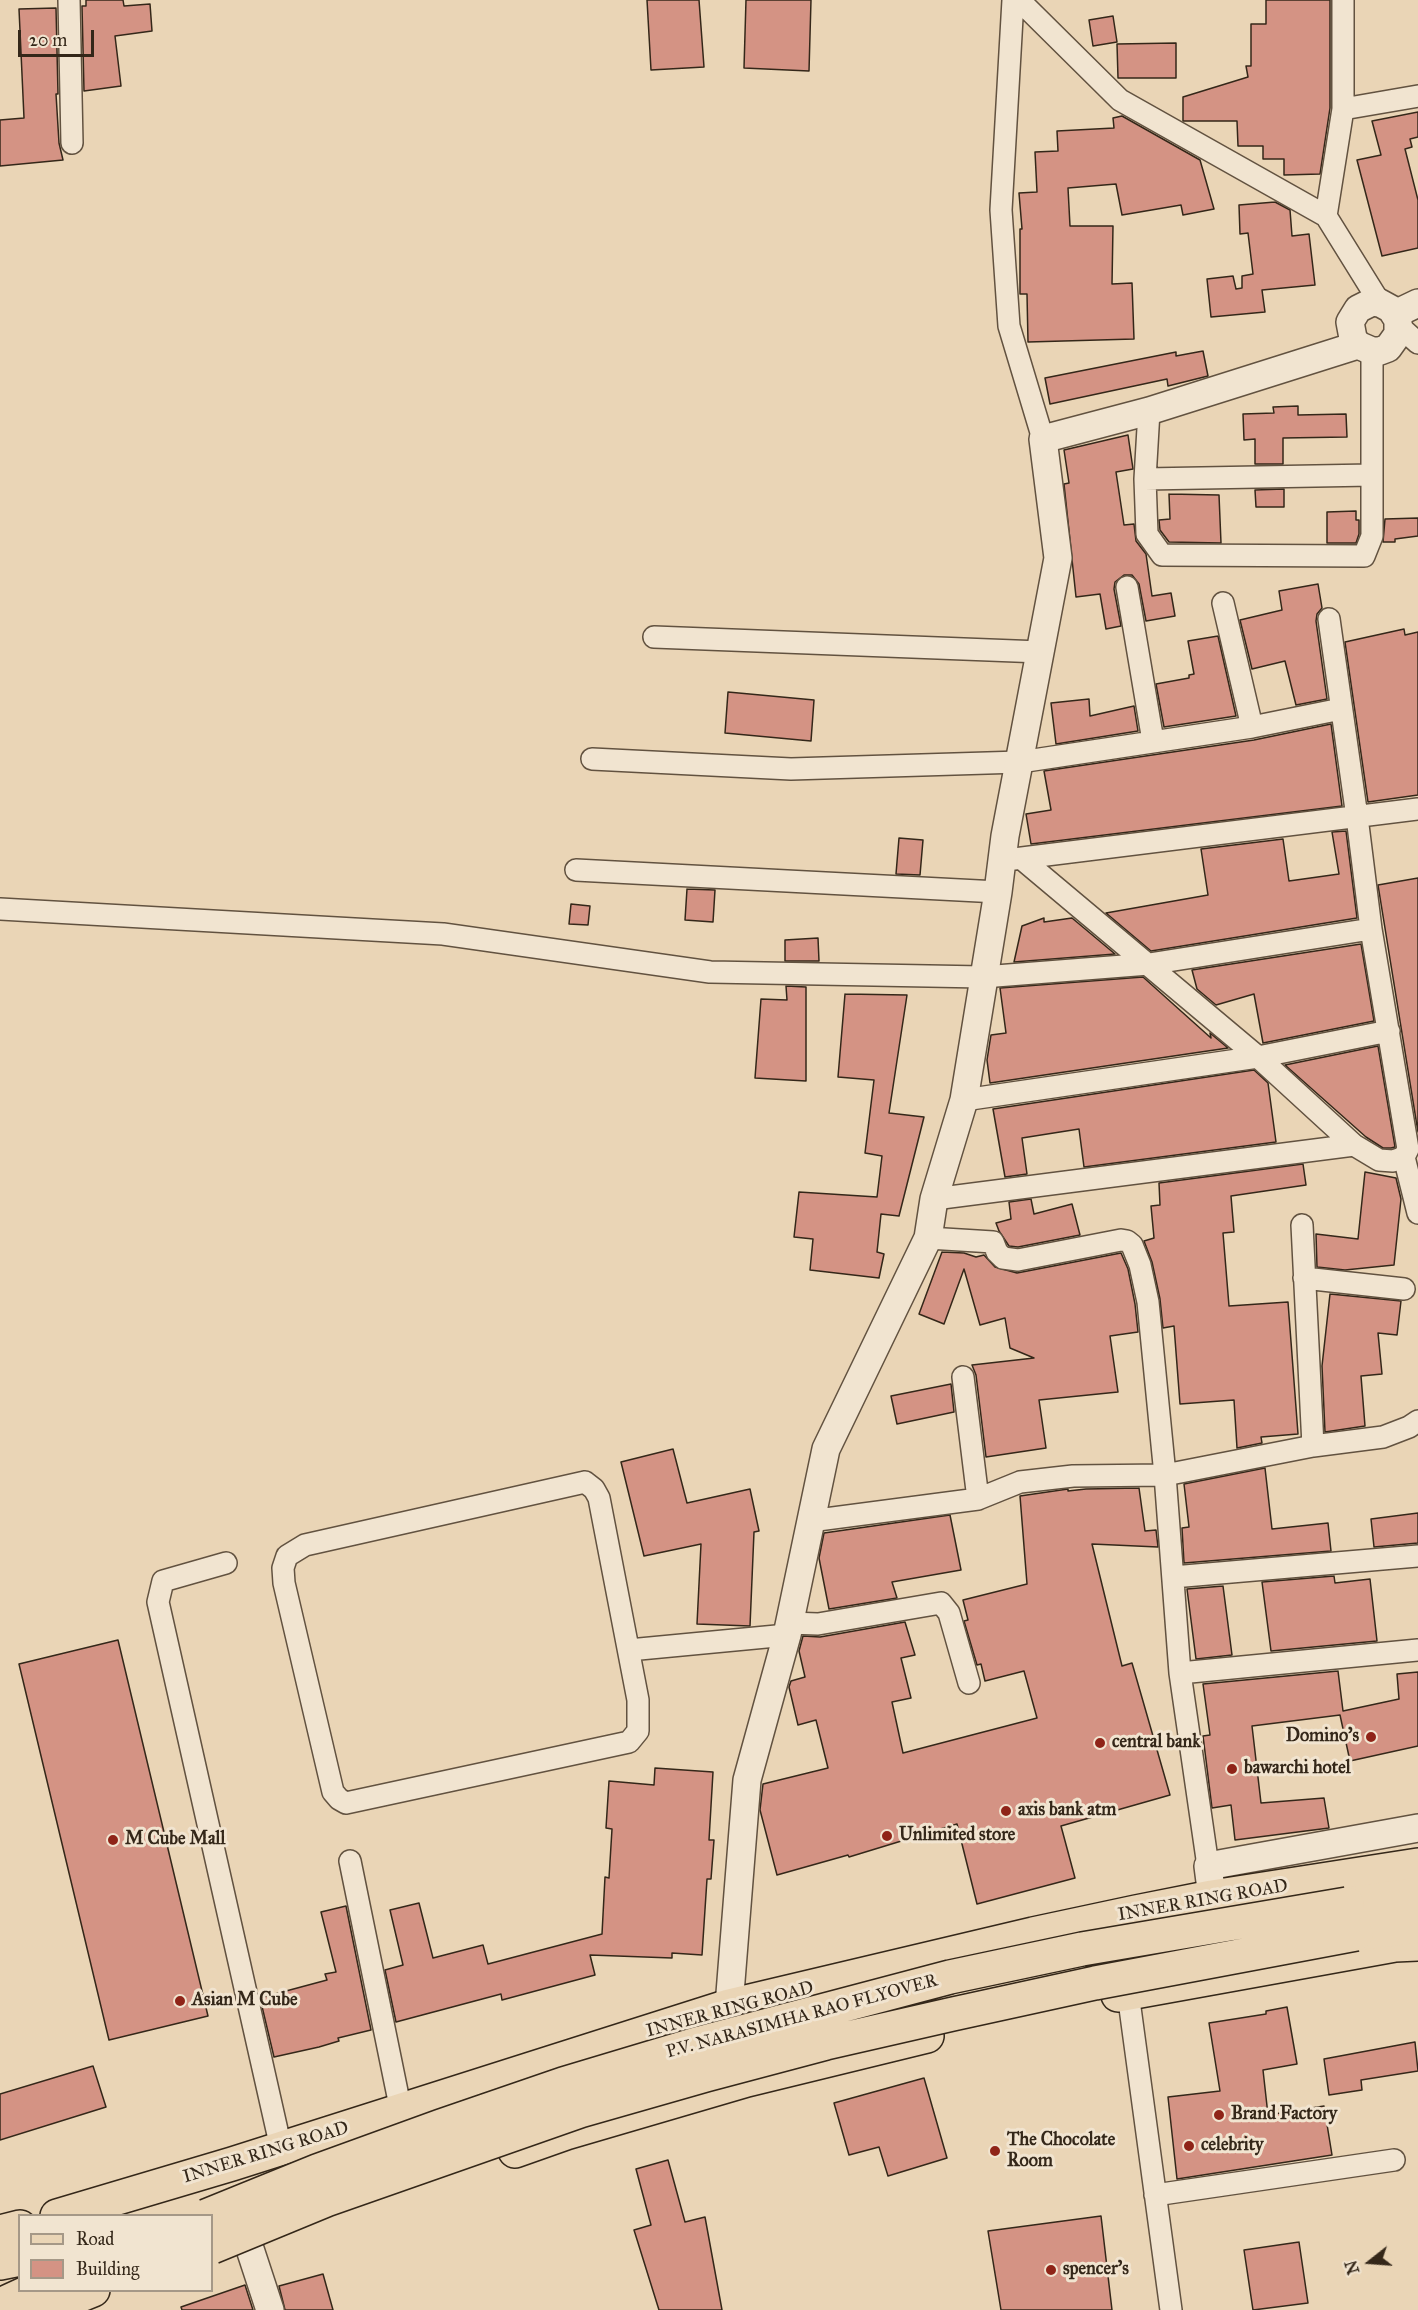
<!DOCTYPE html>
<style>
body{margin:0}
#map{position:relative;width:1418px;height:2310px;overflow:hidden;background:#ead5b6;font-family:"IM FELL Great Primer",serif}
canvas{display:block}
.legend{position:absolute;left:18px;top:2214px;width:195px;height:78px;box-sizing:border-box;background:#f1e4d0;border:2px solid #a59887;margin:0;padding:8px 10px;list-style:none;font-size:18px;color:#342719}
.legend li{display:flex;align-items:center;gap:12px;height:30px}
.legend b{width:30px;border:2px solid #a59887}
.north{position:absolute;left:1340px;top:2232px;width:60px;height:60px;-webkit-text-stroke:4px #f1e4d0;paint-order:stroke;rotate:253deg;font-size:16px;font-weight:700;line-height:24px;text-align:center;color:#342719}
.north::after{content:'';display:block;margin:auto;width:21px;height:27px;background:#342719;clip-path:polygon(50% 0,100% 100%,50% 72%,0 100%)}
.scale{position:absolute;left:18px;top:30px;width:76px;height:27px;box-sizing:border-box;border:3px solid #342719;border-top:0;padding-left:8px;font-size:18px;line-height:21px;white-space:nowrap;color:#342719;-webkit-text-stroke:4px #f1e4d0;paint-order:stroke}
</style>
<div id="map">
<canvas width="1418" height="2310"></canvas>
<ul class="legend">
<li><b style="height:8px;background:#ead5b6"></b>Road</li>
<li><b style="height:16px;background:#d49384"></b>Building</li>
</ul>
<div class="north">N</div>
<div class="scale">20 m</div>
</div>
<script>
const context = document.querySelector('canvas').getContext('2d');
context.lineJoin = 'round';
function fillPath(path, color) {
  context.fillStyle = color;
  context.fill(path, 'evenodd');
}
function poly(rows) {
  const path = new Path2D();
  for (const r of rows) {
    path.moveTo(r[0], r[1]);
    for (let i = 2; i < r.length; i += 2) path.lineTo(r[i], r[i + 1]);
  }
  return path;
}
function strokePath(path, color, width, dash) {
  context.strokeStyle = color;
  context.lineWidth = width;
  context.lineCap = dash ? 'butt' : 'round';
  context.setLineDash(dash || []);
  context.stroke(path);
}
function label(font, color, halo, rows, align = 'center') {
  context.font = font + ' "IM FELL Great Primer",serif';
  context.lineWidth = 6;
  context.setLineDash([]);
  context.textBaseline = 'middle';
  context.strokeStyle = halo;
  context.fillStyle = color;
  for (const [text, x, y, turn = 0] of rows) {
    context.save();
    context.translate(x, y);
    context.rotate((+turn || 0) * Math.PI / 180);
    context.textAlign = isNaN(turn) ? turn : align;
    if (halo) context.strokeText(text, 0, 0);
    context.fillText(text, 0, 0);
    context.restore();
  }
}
const building = poly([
 [86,0,123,0,124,6,150,4,152,31,115,36,121,86,84,91,82,6,86,6,86,0],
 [647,0,699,0,704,67,651,70,647,0],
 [746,0,811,0,809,71,744,68,746,0],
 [1266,0,1330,0,1330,108,1320,174,1284,175,1284,159,1263,159,1263,146,1238,146,1237,121,1183,121,1183,97,1248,77,1246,66,1251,66,1251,24,1266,24,1266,0],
 [56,8,58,94,56,94,59,143,63,160,0,166,0,120,24,118,19,9,56,8],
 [1113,16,1117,42,1093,46,1089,20,1113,16],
 [1176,43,1176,78,1118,78,1117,44,1176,43],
 [1418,112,1418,137,1410,139,1412,147,1405,149,1418,200,1418,248,1382,256,1357,160,1381,155,1372,121,1418,112],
 [1122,116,1200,160,1214,209,1183,215,1181,205,1122,215,1116,184,1068,188,1070,226,1113,226,1112,284,1132,283,1134,339,1028,342,1027,294,1020,294,1020,229,1022,229,1019,193,1037,192,1035,152,1058,151,1057,131,1114,128,1113,118,1122,116],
 [1275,202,1290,210,1292,236,1309,234,1315,285,1262,290,1265,312,1211,317,1207,279,1233,276,1236,289,1242,288,1242,276,1253,274,1248,233,1240,234,1239,205,1275,202],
 [1203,351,1208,376,1168,386,1167,379,1050,404,1045,378,1176,352,1176,356,1203,351],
 [1298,406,1298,415,1346,414,1347,437,1283,438,1283,464,1255,464,1255,439,1244,440,1243,414,1274,413,1273,407,1298,406],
 [1128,435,1133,469,1116,472,1124,525,1134,524,1136,541,1146,554,1152,596,1171,593,1175,616,1146,621,1139,584,1132,575,1124,575,1115,582,1114,589,1121,626,1106,629,1100,594,1076,597,1064,484,1069,483,1064,450,1128,435],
 [1284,489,1284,507,1256,507,1255,490,1284,489],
 [1169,494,1219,495,1221,543,1169,542,1160,530,1159,520,1170,519,1169,494],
 [1356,511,1356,520,1359,520,1359,534,1356,543,1327,543,1327,512,1356,511],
 [1418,518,1418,536,1395,539,1395,542,1383,542,1385,519,1418,518],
 [1318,584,1322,608,1317,614,1316,621,1327,699,1296,705,1285,661,1252,669,1240,620,1282,610,1279,591,1318,584],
 [1404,629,1405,635,1418,632,1418,795,1368,802,1345,642,1404,629],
 [1218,636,1236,716,1164,727,1156,684,1189,678,1189,675,1194,674,1188,641,1218,636],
 [728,692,814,700,811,741,725,733,728,692],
 [1089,699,1090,716,1134,706,1138,731,1056,744,1051,703,1089,699],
 [1331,724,1342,806,1031,844,1026,814,1051,810,1044,771,1254,740,1331,724],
 [1346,831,1357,918,1151,951,1106,913,1208,895,1201,849,1283,839,1289,881,1339,874,1332,832,1346,831],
 [899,838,923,840,920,875,896,874,899,838],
 [1418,878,1418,1132,1378,885,1418,878],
 [687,889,715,890,713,922,685,920,687,889],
 [571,904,590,906,588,925,569,924,571,904],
 [1044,918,1044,922,1072,918,1115,954,1014,962,1022,926,1044,918],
 [818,938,819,961,785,961,785,940,818,938],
 [1361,944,1374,1021,1263,1043,1254,994,1216,1005,1197,989,1192,970,1361,944],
 [1143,977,1211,1038,1210,1033,1228,1048,990,1083,987,1060,991,1035,1006,1033,1000,988,1143,977],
 [786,986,806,987,806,1081,755,1078,761,999,787,1000,786,986],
 [845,994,907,995,889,1113,924,1117,899,1216,881,1214,877,1252,884,1254,879,1278,810,1270,813,1239,794,1237,799,1192,877,1197,882,1156,865,1153,874,1080,838,1077,845,994],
 [1378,1046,1395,1147,1391,1148,1383,1148,1366,1137,1285,1065,1378,1046],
 [1254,1070,1268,1083,1276,1142,1084,1167,1079,1129,1022,1138,1027,1174,1005,1177,993,1109,1254,1070],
 [1303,1164,1306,1185,1231,1196,1234,1232,1223,1233,1229,1306,1288,1302,1298,1434,1261,1437,1262,1443,1237,1448,1234,1400,1180,1404,1174,1326,1163,1328,1160,1299,1152,1262,1144,1241,1154,1238,1151,1206,1160,1205,1159,1183,1303,1164],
 [1365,1172,1396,1178,1401,1199,1394,1265,1345,1270,1317,1267,1316,1234,1358,1239,1365,1172],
 [1031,1199,1034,1214,1072,1204,1080,1235,1018,1247,1009,1246,999,1231,996,1223,1011,1219,1009,1202,1031,1199],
 [942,1252,964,1253,976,1257,984,1255,995,1267,1017,1273,1121,1253,1128,1269,1135,1304,1138,1332,1110,1336,1118,1392,1039,1400,1046,1448,986,1457,976,1375,972,1365,1034,1358,1010,1348,1005,1318,980,1325,964,1269,944,1324,919,1314,942,1252],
 [1330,1294,1401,1301,1397,1335,1378,1333,1382,1374,1361,1376,1365,1426,1325,1432,1322,1366,1330,1294],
 [951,1384,954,1412,897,1424,891,1396,951,1384],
 [673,1449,687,1503,750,1489,759,1531,754,1532,750,1626,697,1624,701,1544,644,1556,621,1462,673,1449],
 [1265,1468,1272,1529,1328,1523,1331,1551,1184,1563,1182,1528,1189,1527,1184,1484,1265,1468],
 [1139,1488,1145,1531,1156,1530,1158,1547,1092,1544,1122,1666,1132,1663,1170,1795,1061,1826,1075,1878,977,1904,957,1824,849,1857,848,1855,777,1875,760,1810,763,1784,828,1768,816,1720,798,1725,789,1687,791,1681,805,1677,799,1651,803,1636,820,1637,905,1622,915,1655,901,1658,911,1698,892,1702,903,1753,1037,1718,1024,1671,985,1681,981,1664,977,1665,964,1621,968,1620,963,1600,1027,1584,1020,1496,1068,1489,1068,1491,1086,1489,1139,1488],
 [1418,1513,1418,1543,1374,1547,1371,1519,1418,1513],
 [950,1515,961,1570,892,1582,897,1598,829,1609,819,1558,824,1533,950,1515],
 [1334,1576,1335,1583,1370,1579,1377,1641,1271,1651,1262,1582,1334,1576],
 [1223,1586,1232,1655,1196,1659,1187,1589,1223,1586],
 [118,1640,208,2016,109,2040,19,1664,118,1640],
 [1338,1671,1343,1711,1399,1699,1397,1674,1418,1672,1418,1746,1350,1761,1340,1715,1252,1726,1261,1803,1324,1798,1329,1828,1235,1840,1231,1805,1212,1808,1203,1736,1210,1735,1203,1684,1338,1671],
 [655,1768,713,1772,709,1840,714,1840,711,1879,707,1879,702,1955,672,1953,672,1958,590,1955,595,1975,502,2000,501,1994,396,2022,385,1970,403,1965,390,1910,419,1903,433,1958,483,1945,488,1964,602,1934,605,1877,609,1878,612,1829,606,1828,609,1781,654,1785,655,1768],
 [346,1906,371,2030,338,2038,339,2041,319,2047,274,2057,260,1998,327,1980,325,1974,336,1972,321,1912,346,1906],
 [1287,2007,1297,2064,1263,2070,1268,2115,1324,2106,1332,2155,1177,2179,1168,2097,1220,2091,1209,2023,1266,2014,1266,2011,1287,2007],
 [1415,2042,1418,2071,1361,2080,1362,2090,1329,2095,1324,2059,1415,2042],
 [93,2066,106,2107,0,2140,0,2094,93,2066],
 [924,2078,947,2158,888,2176,879,2147,849,2155,834,2103,924,2078],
 [668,2160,685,2222,705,2217,722,2310,659,2310,634,2230,651,2225,636,2169,668,2160],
 [1101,2216,1112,2310,1001,2310,988,2231,1101,2216],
 [1299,2242,1308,2303,1253,2310,1244,2250,1299,2242],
 [323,2274,333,2310,285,2310,279,2286,323,2274],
 [245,2285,253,2310,182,2310,181,2307,245,2285]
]);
fillPath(building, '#d49384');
strokePath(building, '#342719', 1.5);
const minor = poly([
 [69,0,72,143],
 [1013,0,1001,210,1009,326,1043,439],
 [1019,0,1120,100,1326,216,1380,303],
 [1343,109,1418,96],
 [1326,216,1343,109,1343,0],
 [1399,326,1418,343],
 [1149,411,1145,479,1147,534,1162,555,1364,556,1372,536,1372,351],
 [1145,479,1372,475],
 [1127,587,1153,741],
 [1223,603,1252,727],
 [654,637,1041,652],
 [592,759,791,769,1020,762,1252,727,1341,709],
 [1014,859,1418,809],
 [1022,859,1258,1057,1354,1145,1379,1160,1393,1161,1404,1157,1408,1149,1371,929,1357,817,1329,619],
 [576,870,998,892],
 [0,909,443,934,710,972,983,977,1149,964,1371,929],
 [964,1100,1258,1057,1389,1031],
 [1404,1157,1418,1213],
 [934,1199,1354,1145],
 [1302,1225,1313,1446],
 [928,1238,993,1242,997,1252,1003,1258,1018,1260,1121,1240,1127,1241,1132,1245,1140,1265,1148,1302,1165,1475,1180,1673,1208,1866],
 [1304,1278,1404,1289],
 [963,1377,978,1499],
 [585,1482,594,1489,599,1498,638,1700,638,1731,629,1742,346,1803,339,1799,333,1792,284,1583,283,1568,287,1556,305,1545,585,1482],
 [810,1521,978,1499,1020,1482,1073,1476,1165,1475,1313,1446,1383,1437,1409,1427,1418,1421],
 [226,1563,163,1581,158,1602,281,2148],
 [1173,1577,1418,1556],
 [789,1623,818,1624,941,1603,949,1613,969,1683],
 [629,1650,787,1635],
 [1180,1673,1418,1650],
 [350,1861,401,2111],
 [1128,1993,1171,2310],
 [1155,2195,1394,2160]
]);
const tertiary = poly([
 [1395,314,1418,303],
 [1212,1897,1208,1866,1418,1828],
 [733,2024,729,2006,747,1780,787,1635,826,1449,928,1238,934,1199,964,1100,998,892,1005,836,1058,558,1043,439,1149,411,1358,345,1372,351,1380,351,1388,348,1398,334,1398,320,1391,309,1380,303,1372,302,1358,309,1350,322,1353,338,1358,345],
 [248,2243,270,2310]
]);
const primary = poly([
 [1118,1995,1395,1945,1418,1944],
 [515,2151,566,2133,747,2080,927,2036],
 [57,2216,232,2164,729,2006,1033,1934,1136,1912,1212,1897,1418,1865],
 [0,2232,20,2227],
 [0,2263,20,2259]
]);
const motorway = poly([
 [1347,1904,1418,1894],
 [1356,1934,1418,1926],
 [0,2305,33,2290],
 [44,2310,93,2290]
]);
strokePath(minor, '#625240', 24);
strokePath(tertiary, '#625240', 30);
strokePath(primary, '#342719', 36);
strokePath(motorway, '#342719', 36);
strokePath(minor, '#f1e4d0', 21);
strokePath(tertiary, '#f1e4d0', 27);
strokePath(primary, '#ead5b6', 33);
strokePath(motorway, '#ead5b6', 33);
const motorwayBridge = poly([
 [206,2216,317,2171,441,2126,563,2084,693,2045,950,1977,1082,1949,1347,1904],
 [212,2247,326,2200,580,2111,706,2075,826,2043,953,2014,1095,1983,1356,1934]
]);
strokePath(motorwayBridge, '#342719', 36, []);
strokePath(motorwayBridge, '#ead5b6', 33);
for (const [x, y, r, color] of [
 [1371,1737,6,"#8f2418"],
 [1100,1743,6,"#8f2418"],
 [1232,1769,6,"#8f2418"],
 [1006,1811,6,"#8f2418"],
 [887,1836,6,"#8f2418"],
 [113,1840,6,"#8f2418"],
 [180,2001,6,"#8f2418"],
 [1219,2115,6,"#8f2418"],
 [1189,2146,6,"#8f2418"],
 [995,2151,6,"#8f2418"],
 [1051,2270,6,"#8f2418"]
]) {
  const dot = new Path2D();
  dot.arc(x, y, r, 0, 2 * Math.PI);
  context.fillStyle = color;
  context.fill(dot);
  strokePath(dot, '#f1e4d0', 2);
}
label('bold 18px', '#342719', '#f1e4d0', [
 ["Domino's",1359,1737,"right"],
 ["central bank",1112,1743],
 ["bawarchi hotel",1244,1769],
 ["axis bank atm",1018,1811],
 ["Unlimited store",899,1836],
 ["M Cube Mall",125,1840],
 ["Asian M Cube",192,2001],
 ["Brand Factory",1231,2115],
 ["The Chocolate",1007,2141],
 ["Room",1007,2162],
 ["celebrity",1201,2146],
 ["spencer's",1063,2270]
], 'left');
label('18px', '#342719', '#f1e4d0', [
 ["INNER RING ROAD",1203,1901,-10],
 ["INNER RING ROAD",730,2010,-15],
 ["P.V. NARASIMHA RAO FLYOVER",802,2017,-15],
 ["INNER RING ROAD",266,2153,-17]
]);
</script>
